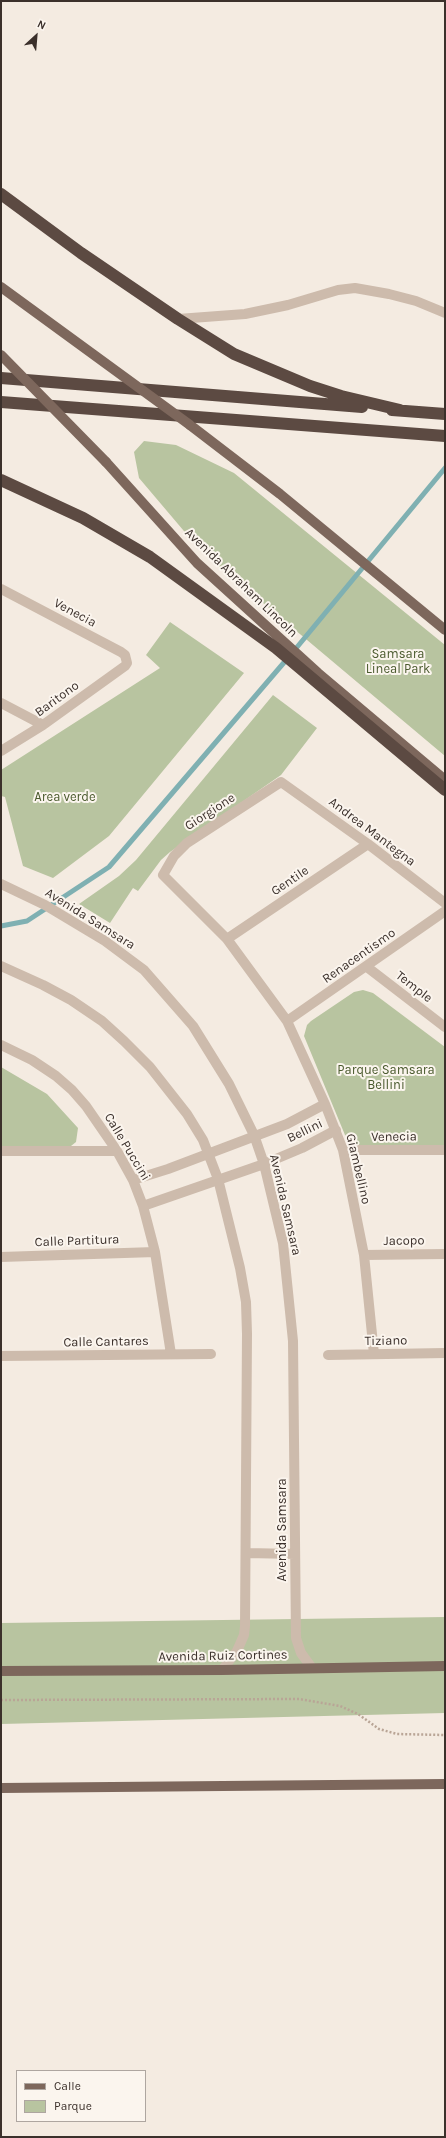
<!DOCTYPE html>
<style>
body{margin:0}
#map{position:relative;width:446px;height:2138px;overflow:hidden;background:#f4ebe1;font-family:Karla,sans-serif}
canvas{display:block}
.frame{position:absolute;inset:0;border:2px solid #3b302b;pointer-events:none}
.legend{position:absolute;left:16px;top:2070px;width:130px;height:52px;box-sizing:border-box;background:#fbf5ee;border:1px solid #aea6a0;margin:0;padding:5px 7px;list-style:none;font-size:12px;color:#3b302b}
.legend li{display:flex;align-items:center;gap:8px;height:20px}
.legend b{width:20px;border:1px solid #aea6a0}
.north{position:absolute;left:16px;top:16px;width:40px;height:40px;-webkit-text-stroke:3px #fbf5ee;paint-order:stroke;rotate:26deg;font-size:11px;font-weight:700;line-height:16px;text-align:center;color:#3b302b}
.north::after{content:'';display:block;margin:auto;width:14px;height:18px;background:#3b302b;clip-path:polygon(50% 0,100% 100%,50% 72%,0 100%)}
</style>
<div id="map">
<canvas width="446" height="2138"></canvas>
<div class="frame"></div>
<ul class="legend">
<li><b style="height:5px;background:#7d675c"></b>Calle</li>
<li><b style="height:11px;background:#b8c4a0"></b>Parque</li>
</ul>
<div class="north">N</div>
</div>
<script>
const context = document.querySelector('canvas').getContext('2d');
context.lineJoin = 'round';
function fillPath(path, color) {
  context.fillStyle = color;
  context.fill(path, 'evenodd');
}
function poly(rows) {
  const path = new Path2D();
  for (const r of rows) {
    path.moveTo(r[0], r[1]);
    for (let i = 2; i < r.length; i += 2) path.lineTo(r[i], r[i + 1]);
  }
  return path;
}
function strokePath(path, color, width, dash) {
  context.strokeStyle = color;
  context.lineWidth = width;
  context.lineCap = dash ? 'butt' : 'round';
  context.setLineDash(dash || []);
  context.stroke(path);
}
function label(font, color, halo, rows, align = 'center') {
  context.font = font + ' Karla,sans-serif';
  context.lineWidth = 4;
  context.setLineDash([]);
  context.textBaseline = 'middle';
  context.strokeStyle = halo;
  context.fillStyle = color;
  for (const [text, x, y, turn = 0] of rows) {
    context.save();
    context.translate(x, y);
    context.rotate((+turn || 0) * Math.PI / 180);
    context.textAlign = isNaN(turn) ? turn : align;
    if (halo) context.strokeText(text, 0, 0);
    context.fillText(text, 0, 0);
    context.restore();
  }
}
fillPath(poly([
 [144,441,176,445,234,473,445,645,445,756,200,550,139,478,134,452],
 [170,622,244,673,109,836,53,878,23,866,5,797,1,796,1,770,160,668,146,655],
 [273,695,317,728,281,775,170,852,161,860,138,891,133,888,110,923,79,904,119,876,136,860],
 [363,990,373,993,445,1047,445,1148,357,1146,345,1135,304,1036,307,1025,311,1021,354,992],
 [1,1067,47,1094,78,1128,76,1142,71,1146,1,1148],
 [445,1617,445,1713,1,1724,1,1623]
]), '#b8c4a0');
strokePath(poly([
 [293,652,445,468],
 [1,926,27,921,109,867,287,659]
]), '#7fb0b2', 5);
strokePath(poly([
 [1,1700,299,1699,340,1706,358,1714,379,1729,397,1734,445,1735]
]), '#b9a596', 2.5, [2, 2]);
strokePath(poly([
 [178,319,245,314,288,305,338,290,355,288,389,294,416,301,445,313],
 [1,589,121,652,125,655,127,663,125,666,43,725,1,751],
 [1,703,43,725],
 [1,884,45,905,105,941,144,970,193,1026,229,1084,254,1135,264,1164,283,1243,293,1341,296,1638,301,1653,312,1668],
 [227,939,368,844],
 [1,966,43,985,71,1000,102,1021,124,1041,150,1067,187,1114,203,1140,218,1179,240,1268,246,1302,247,1334,245,1626,244,1635,237,1651,222,1670],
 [367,967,445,1027],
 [287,1021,445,911],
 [1,1045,32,1060,56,1076,72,1090,86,1106,117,1151,133,1180,143,1206,155,1252,171,1354],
 [343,1150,445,1150],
 [1,1151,117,1151],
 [133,1180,168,1169,287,1124,325,1104],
 [143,1206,264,1164,302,1148,336,1130],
 [364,1255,445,1254],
 [1,1257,155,1252],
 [374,1354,364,1255,343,1150,325,1104,287,1021,227,939,163,875,174,856,187,843,281,782,368,844,445,903],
 [328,1355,445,1353],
 [1,1356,211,1354],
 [247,1553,295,1554]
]), '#cdbbac', 10);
strokePath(poly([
 [190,425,280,494,445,630],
 [106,462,197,563,318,673,445,780],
 [1,1671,222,1670,445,1666],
 [1,1788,445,1784]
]), '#7d675c', 10);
strokePath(poly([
 [1,194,81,253,178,319,234,354,310,386,341,396,400,410],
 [1,378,362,407],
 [1,402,445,436],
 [392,410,445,414],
 [1,480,83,518,150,557,276,648,445,790]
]), '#5c4a42', 12);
strokePath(poly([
 [1,287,190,425],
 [1,355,106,462]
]), '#7d675c', 10);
label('13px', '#3b302b', '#fbf5ee', [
 ["Avenida Abraham Lincoln",241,583,44],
 ["Venecia",75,613,28],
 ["Baritono",57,699,-36],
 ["Giorgione",210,812,-33],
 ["Andrea Mantegna",372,832,37],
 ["Gentile",290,881,-34],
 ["Avenida Samsara",90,919,32],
 ["Renacentismo",359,956,-35],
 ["Temple",414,987,38],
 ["Bellini",305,1131,-26],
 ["Venecia",394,1137,-1],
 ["Calle Puccini",127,1147,59],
 ["Giambellino",358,1169,77],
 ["Avenida Samsara",285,1205,77],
 ["Calle Partitura",77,1241,-2],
 ["Jacopo",404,1241,-1],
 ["Tiziano",386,1341,-1],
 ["Calle Cantares",106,1342,-1],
 ["Avenida Samsara",282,1530,-90],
 ["Avenida Ruiz Cortines",223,1656,-1]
]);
label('13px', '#4a5a2e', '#fbf5ee', [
 ["Samsara",398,654],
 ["Lineal Park",398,669],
 ["Area verde",65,797],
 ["Parque Samsara",386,1070],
 ["Bellini",386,1085]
]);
</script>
